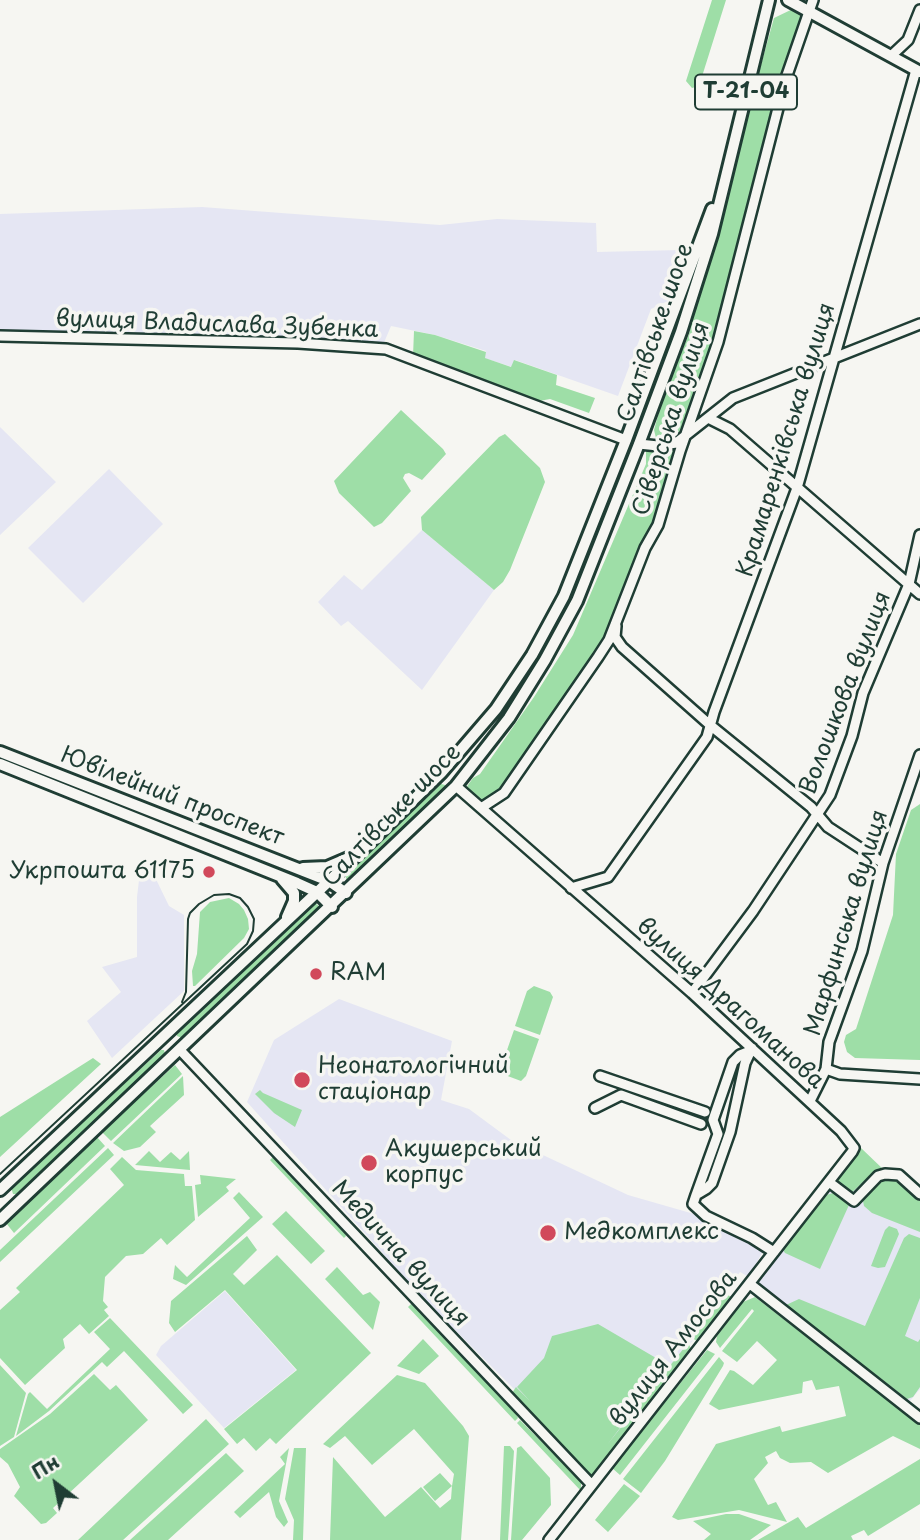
<!DOCTYPE html>
<meta charset="utf-8">
<style>
body{margin:0}
#map{position:relative;width:920px;height:1540px;overflow:hidden;background:#f6f6f2;font-family:"Playpen Sans",sans-serif}
canvas{display:block}
.north{position:absolute;left:21px;top:1449px;width:70px;height:70px;-webkit-text-stroke:5px #f6f6f2;paint-order:stroke;rotate:328deg;font-size:19px;font-weight:700;line-height:28px;text-align:center;color:#1f3d34}
.north::after{content:'';display:block;margin:auto;width:24px;height:32px;background:#1f3d34;clip-path:polygon(50% 0,100% 100%,50% 72%,0 100%)}
</style>
<div id="map">
<canvas width="920" height="1540"></canvas>
<div class="north">Пн</div>
</div>
<script>
const context = document.querySelector('canvas').getContext('2d');
context.lineJoin = 'round';
function fillPath(path, color) {
  context.fillStyle = color;
  context.fill(path, 'evenodd');
}
function poly(rows) {
  const path = new Path2D();
  for (const r of rows) {
    path.moveTo(r[0], r[1]);
    for (let i = 2; i < r.length; i += 2) path.lineTo(r[i], r[i + 1]);
  }
  return path;
}
function strokePath(path, color, width, dash) {
  context.strokeStyle = color;
  context.lineWidth = width;
  context.lineCap = dash ? 'butt' : 'round';
  context.setLineDash(dash || []);
  context.stroke(path);
}
function label(font, color, halo, rows, align = 'center') {
  context.font = font + ' "Playpen Sans",sans-serif';
  context.lineWidth = 7;
  context.setLineDash([]);
  context.textBaseline = 'middle';
  context.strokeStyle = halo;
  context.fillStyle = color;
  for (const [text, x, y, turn = 0] of rows) {
    context.save();
    context.translate(x, y);
    context.rotate((+turn || 0) * Math.PI / 180);
    context.textAlign = isNaN(turn) ? turn : align;
    if (halo) context.strokeText(text, 0, 0);
    context.fillText(text, 0, 0);
    context.restore();
  }
}
fillPath(poly([
 [202,207,440,225,497,219,596,223,597,252,681,250,668,301,651,309,618,396,515,360,512,367,484,358,486,351,435,335,391,326,383,345,0,333,0,214],
 [0,427,56,482,0,535],
 [109,469,163,524,83,603,28,548],
 [422,530,494,590,422,690,348,621,341,626,318,602,344,575,362,590],
 [151,869,169,906,184,915,184,991,112,1058,87,1021,121,992,102,967,137,957,137,897,140,872],
 [339,999,452,1041,441,1100,469,1109,511,1140,628,1195,701,1216,764,1249,749,1277,740,1272,698,1334,594,1462,587,1462,421,1296,247,1102,274,1040],
 [862,1150,920,1204,920,1389,909,1402,756,1285],
 [225,1291,296,1370,224,1428,156,1355,161,1346]
]), '#e5e6f3');
fillPath(poly([
 [712,0,726,0,699,86,692,88,686,81],
 [799,6,808,11,736,279,685,438,670,445,680,451,668,490,609,640,504,793,481,808,463,792,473,778,480,774,534,697,573,635,646,464,646,445,658,446,654,430,659,412,668,382,689,334,698,295,711,261,730,188,729,180,774,18],
 [414,331,435,335,486,352,485,358,511,367,514,360,557,375,556,385,595,398,589,413,550,399,534,402,413,356],
 [401,410,443,449,446,454,422,480,409,473,405,474,403,478,411,491,382,523,374,527,339,493,334,481],
 [505,434,540,468,545,482,510,570,503,582,494,590,422,530,421,517,499,437],
 [438,783,445,785,447,788,349,882,347,881,345,875],
 [920,804,920,1060,855,1058,847,1052,844,1042,846,1035,856,1029,893,915,896,854,911,810],
 [229,898,239,904,244,910,248,919,249,929,244,938,195,986,193,986,192,971,197,954,200,912,210,902],
 [314,903,318,905,318,909,182,1038,177,1036,176,1032],
 [534,986,550,992,553,997,540,1035,515,1026,527,991],
 [514,1030,539,1039,526,1076,521,1081,505,1075,500,1070],
 [161,1050,164,1050,165,1054,16,1194,13,1194,11,1187],
 [93,1058,101,1064,0,1157,0,1117],
 [175,1065,182,1074,111,1141,102,1132],
 [183,1076,184,1095,150,1126,156,1132,140,1147,124,1151,113,1143],
 [260,1090,263,1093,302,1110,295,1127,274,1113,255,1094],
 [97,1137,105,1146,14,1233,6,1223],
 [108,1148,114,1155,0,1262,0,1250],
 [861,1148,884,1170,871,1175,850,1194,835,1181],
 [149,1151,160,1162,171,1152,180,1160,189,1151,190,1170,135,1165],
 [274,1156,345,1232,346,1236,344,1238,270,1160],
 [122,1157,136,1170,184,1174,185,1186,192,1186,195,1220,167,1245,161,1238,143,1254,126,1256,105,1277,103,1301,108,1307,104,1310,109,1316,89,1334,80,1324,63,1339,65,1348,25,1385,0,1358,0,1310,20,1292,16,1288,124,1185,110,1169],
 [200,1175,236,1179,226,1187,229,1191,198,1217,195,1185,201,1184],
 [885,1175,898,1179,920,1198,920,1232,872,1213,864,1206,863,1201],
 [239,1192,263,1217,186,1285,173,1279,175,1265,187,1277,250,1218,233,1198],
 [833,1193,849,1205,820,1269,785,1253,783,1250,826,1195],
 [286,1211,325,1251,311,1264,272,1224],
 [889,1226,897,1229,899,1234,885,1267,878,1268,871,1266,885,1230],
 [909,1234,920,1238,920,1298,905,1336,918,1342,920,1339,920,1387,913,1397,907,1399,786,1305,799,1299,865,1326,904,1238],
 [247,1236,257,1250,233,1274,244,1285,277,1255,371,1353,276,1444,270,1438,256,1451,244,1438,237,1444,224,1429,297,1370,225,1290,175,1332,169,1323,171,1301],
 [337,1267,363,1295,370,1292,380,1302,373,1330,325,1279],
 [721,1292,734,1298,700,1340,697,1341,692,1338,694,1334,689,1329],
 [755,1297,920,1425,920,1449,893,1436,828,1473,811,1462,790,1463,780,1458,776,1451,765,1457,768,1463,754,1479,768,1505,776,1502,787,1522,739,1510,678,1520,672,1517,716,1444,780,1426,782,1432,846,1416,839,1386,816,1390,812,1380,803,1382,802,1393,719,1410,709,1404,730,1370,734,1371,753,1385,777,1360,757,1341,737,1362,722,1351,754,1311,752,1309,720,1348,716,1342,717,1336,743,1302],
 [413,1302,516,1414,518,1418,515,1421,408,1307],
 [110,1318,193,1405,183,1414,124,1351,107,1367,102,1362,49,1411,16,1436,28,1394,30,1392,47,1409,110,1349,94,1332],
 [598,1324,668,1365,607,1445,688,1343,692,1350,592,1476,587,1474,562,1449,512,1393,516,1387,530,1401,517,1387,544,1358,552,1336],
 [423,1339,439,1356,419,1374,397,1366],
 [707,1350,715,1354,620,1475,612,1468],
 [719,1357,724,1363,723,1366,665,1461,641,1493,623,1479],
 [0,1365,26,1393,14,1437,0,1446],
 [94,1374,110,1390,116,1385,148,1420,53,1508,57,1513,46,1523,41,1524,14,1496,20,1487,8,1464,0,1457,0,1449,50,1414],
 [397,1375,425,1383,463,1426,469,1436,461,1540,330,1540,333,1457,385,1517,421,1487,440,1508,451,1499,452,1486,435,1501,423,1487,440,1473,452,1486,454,1474,414,1429,372,1465,345,1436,330,1448,323,1444],
 [206,1419,229,1444,123,1540,78,1540],
 [520,1420,581,1482,581,1491,517,1423],
 [504,1446,510,1446,514,1451,508,1540,500,1540],
 [521,1446,550,1478,551,1505,522,1540,511,1540,517,1448],
 [289,1448,279,1501,288,1522,284,1527,276,1517,269,1492,240,1518,234,1512,285,1464,280,1457],
 [294,1448,306,1448,303,1540,293,1540,294,1520,285,1499],
 [226,1453,244,1471,168,1540,130,1540],
 [920,1459,920,1504,868,1536,864,1530,851,1536,853,1540,758,1540,798,1517,806,1528],
 [624,1484,640,1496,608,1532,595,1520],
 [726,1514,739,1514,771,1525,750,1540,704,1540,711,1534,693,1521]
]), '#9edea7');
const minor = poly([
 [892,55,908,40,920,10],
 [0,336,298,343,386,349,626,440],
 [708,418,730,429,920,594],
 [639,444,658,446,676,443,733,398,920,324],
 [616,626,615,637,622,647,710,725,811,807,828,827,883,863],
 [456,786,692,993,841,1131,854,1148,852,1152,549,1540],
 [481,808,504,793,598,657,609,640,645,548,658,525,680,451,718,342,785,81,813,0],
 [571,888,608,877,707,737,714,712,797,488,916,70],
 [692,993,753,911,830,795,852,736,863,693,909,584,920,535],
 [752,1048,745,1063,730,1132,712,1183,706,1189,696,1195,693,1204,706,1216,752,1238,774,1252],
 [180,1050,592,1485],
 [826,1069,840,1074,920,1079],
 [600,1076,705,1112],
 [810,1101,826,1069,829,1042,862,951,883,863,920,755],
 [595,1108,621,1095,701,1124],
 [829,1182,854,1201,878,1176,885,1174,899,1175,920,1194],
 [696,1195,718,1134,713,1120,733,1062,740,1055,750,1051],
 [750,1284,920,1418]
]);
const major = poly([
 [788,0,920,72],
 [0,752,329,881,346,893],
 [0,764,297,883,317,892,332,907],
 [303,868,327,867,348,858],
 [282,879,294,893,294,901,287,917],
 [0,1190,361,851,441,773,496,709,532,655,564,596,626,440,712,209],
 [0,1220,456,786,509,718,545,660,577,601,639,444,681,332,712,234,769,0]
]);
strokePath(minor, '#1f3d34', 14);
strokePath(major, '#1f3d34', 16);
strokePath(minor, '#f6f6f2', 9);
strokePath(major, '#f6f6f2', 10);
strokePath(poly([
 [0,1174,247,944,253,931,254,919,248,907,240,898,229,894,214,895,199,904,190,913,188,919,186,992,182,1002]
]), '#1f3d34', 2);
for (const [x, y, r, color] of [
 [209,872,7,"#d1495b"],
 [316,974,7,"#d1495b"],
 [302,1080,9,"#d1495b"],
 [369,1163,9,"#d1495b"],
 [548,1233,9,"#d1495b"]
]) {
  const dot = new Path2D();
  dot.arc(x, y, r, 0, 2 * Math.PI);
  context.fillStyle = color;
  context.fill(dot);
  strokePath(dot, '#f6f6f2', 2.5);
}
for (const [x, y, w] of [
 [746,92,102]
]) {
  const box = new Path2D();
  box.roundRect(x - w / 2, y - 17.5, w, 35, 5);
  context.fillStyle = '#f6f6f2';
  context.fill(box);
  strokePath(box, '#1f3d34', 2);
}
label('bold 21px', '#1f3d34', null, [
 ["Т-21-04",746,92]
]);
label('23px', '#1f3d34', '#f6f6f2', [
 ["вулиця Владислава Зубенка",217,325,2],
 ["Салтівське шосе",656,333,-71],
 ["Сіверська вулиця",672,419,-72],
 ["Крамаренківська вулиця",787,440,-73],
 ["Волошкова вулиця",846,693,-69],
 ["Ювілейний проспект",172,797,21],
 ["Салтівське шосе",392,816,-46],
 ["Марфинська вулиця",847,923,-73],
 ["вулиця Драгоманова",730,1004,42],
 ["Медична вулиця",400,1254,47],
 ["вулиця Амосова",674,1349,-52]
]);
label('23px', '#1f3d34', '#f6f6f2', [
 ["Укрпошта 61175",195,872,"right"],
 ["RAM",330,974],
 ["Неонатологічний",318,1067],
 ["стаціонар",318,1093],
 ["Акушерський",385,1150],
 ["корпус",385,1176],
 ["Медкомплекс",564,1233]
], 'left');
</script>
